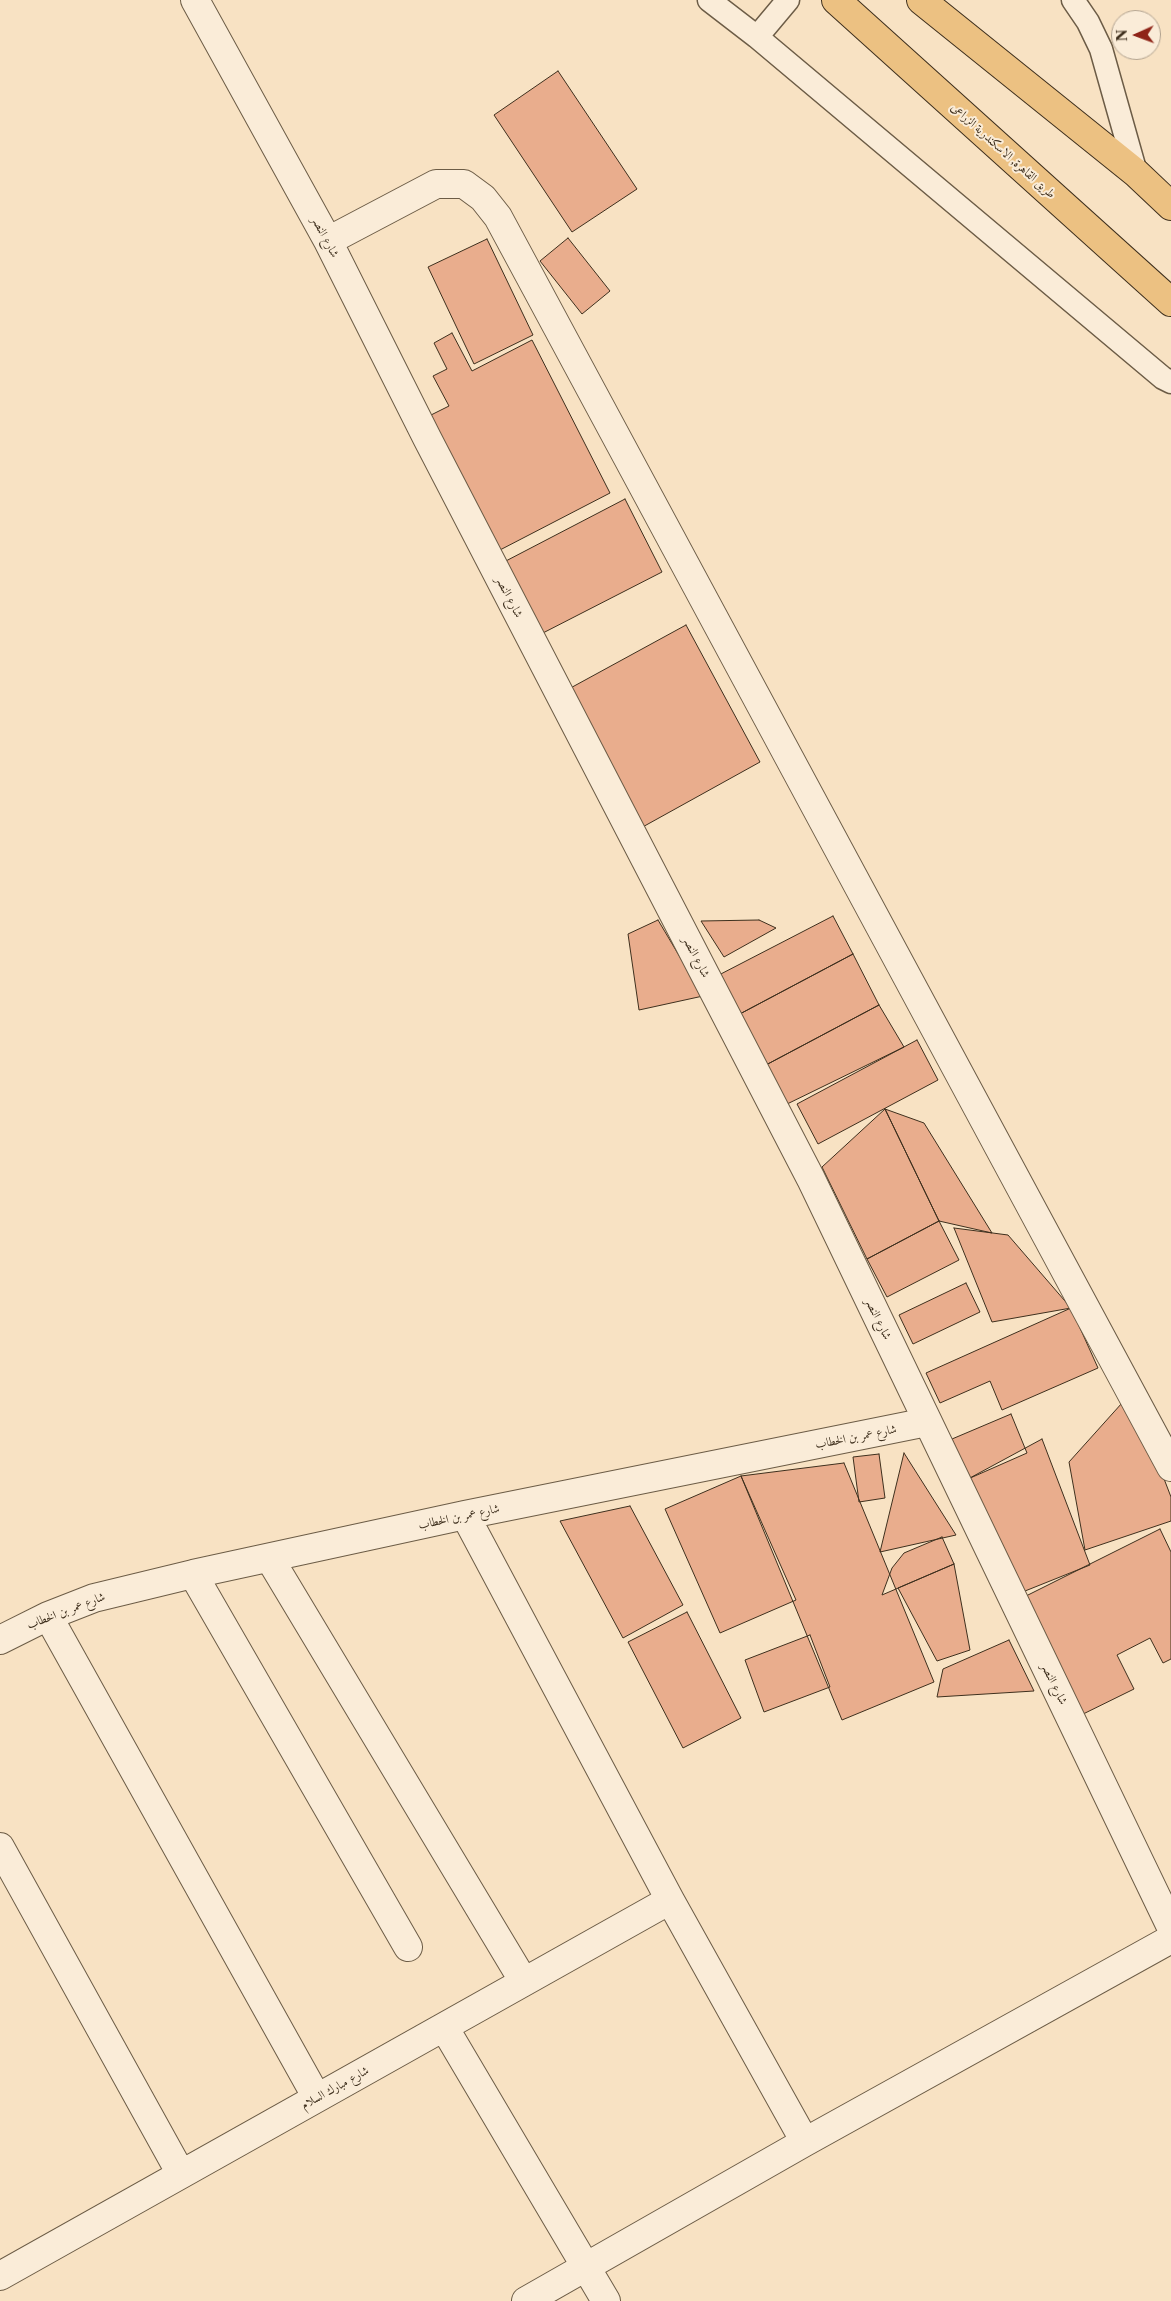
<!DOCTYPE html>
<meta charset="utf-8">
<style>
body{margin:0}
#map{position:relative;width:1171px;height:2301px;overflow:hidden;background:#f8e2c3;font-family:"Libre Caslon Text",serif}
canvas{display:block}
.north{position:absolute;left:1111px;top:10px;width:50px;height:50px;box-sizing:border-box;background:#faecd8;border:1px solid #afa08d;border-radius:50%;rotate:268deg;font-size:14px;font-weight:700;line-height:20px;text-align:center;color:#3e2f1d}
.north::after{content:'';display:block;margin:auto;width:18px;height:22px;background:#8f2418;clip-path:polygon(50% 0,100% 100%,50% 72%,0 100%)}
</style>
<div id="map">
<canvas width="1171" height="2301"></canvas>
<div class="north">N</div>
</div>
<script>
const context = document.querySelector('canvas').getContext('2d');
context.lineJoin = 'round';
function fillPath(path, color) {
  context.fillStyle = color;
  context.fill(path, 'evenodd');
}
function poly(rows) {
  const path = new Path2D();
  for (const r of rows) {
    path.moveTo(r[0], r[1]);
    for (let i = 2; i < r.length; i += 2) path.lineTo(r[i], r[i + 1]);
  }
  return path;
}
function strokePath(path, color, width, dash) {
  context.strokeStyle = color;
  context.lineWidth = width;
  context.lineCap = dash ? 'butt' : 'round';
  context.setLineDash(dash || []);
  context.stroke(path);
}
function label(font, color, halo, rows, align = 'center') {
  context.font = font + ' "Libre Caslon Text",Amiri,serif';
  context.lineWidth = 4;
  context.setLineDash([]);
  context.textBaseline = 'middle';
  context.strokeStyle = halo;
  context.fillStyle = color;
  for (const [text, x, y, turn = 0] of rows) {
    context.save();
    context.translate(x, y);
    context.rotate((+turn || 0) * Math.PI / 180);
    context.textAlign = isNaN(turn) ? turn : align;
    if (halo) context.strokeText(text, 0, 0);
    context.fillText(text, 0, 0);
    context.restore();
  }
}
const building = poly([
 [558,71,637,189,572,232,494,115,558,71],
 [568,238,610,291,582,314,540,261,568,238],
 [487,239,533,335,474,364,428,267,487,239],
 [452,333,472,371,532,340,610,493,498,551,429,416,449,406,433,376,447,369,434,343,452,333],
 [625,499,662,572,539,635,502,563,625,499],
 [686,625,760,762,639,829,565,691,686,625],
 [833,916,853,954,736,1016,715,977,833,916],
 [658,920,703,996,639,1010,628,934,658,920],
 [759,920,776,928,724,957,701,921,759,920],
 [853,954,879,1005,764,1066,736,1016,853,954],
 [879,1005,904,1047,783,1106,764,1066,879,1005],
 [917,1040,938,1080,818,1144,797,1104,917,1040],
 [885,1109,939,1221,867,1259,822,1167,885,1109],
 [885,1109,924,1123,992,1233,939,1221,885,1109],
 [939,1221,959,1260,887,1297,867,1259,939,1221],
 [954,1228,1008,1235,1071,1308,992,1322,954,1228],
 [966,1283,980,1312,913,1344,899,1315,966,1283],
 [1071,1308,1098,1368,1002,1410,990,1381,940,1403,926,1373,1071,1308],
 [1131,1393,1171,1497,1171,1521,1085,1550,1069,1462,1131,1393],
 [1011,1414,1027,1453,968,1479,952,1439,1011,1414],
 [1042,1439,1090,1565,1020,1593,968,1479,1042,1439],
 [904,1453,956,1535,880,1552,904,1453],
 [879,1454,885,1498,859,1502,853,1457,879,1454],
 [844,1463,934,1682,842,1720,741,1476,844,1463],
 [741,1476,796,1600,720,1633,665,1509,741,1476],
 [630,1506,683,1605,623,1638,560,1521,630,1506],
 [1160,1529,1171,1552,1171,1659,1163,1663,1150,1638,1117,1655,1134,1689,1073,1719,1016,1601,1160,1529],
 [942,1537,954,1564,882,1595,892,1568,904,1553,942,1537],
 [954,1564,970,1650,937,1661,898,1588,954,1564],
 [687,1612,741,1718,683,1748,628,1642,687,1612],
 [810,1635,830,1687,764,1712,745,1660,810,1635],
 [1009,1640,1034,1691,937,1697,943,1669,1009,1640]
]);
fillPath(building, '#e9ad8d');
strokePath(building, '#3e2f1d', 1);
const lane = poly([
 [709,0,757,37,1163,378,1171,382],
 [1073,0,1088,22,1101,49,1136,173],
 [757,37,788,0]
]);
const street = poly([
 [195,0,328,241,427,438,811,1179,1171,1927],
 [328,241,436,184,464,184,483,198,498,217,1171,1467],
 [465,1515,670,1900,805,2142],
 [270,1559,524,1982],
 [193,1574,408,1947],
 [48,1616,317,2098],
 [0,1640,48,1616,94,1598,193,1574,465,1515,927,1422],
 [0,1847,181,2174],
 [444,2027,606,2301],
 [0,2276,670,1900],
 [526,2301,805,2142,1171,1939]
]);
const highway = poly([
 [836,0,1171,302],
 [921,0,1136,173,1171,206]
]);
strokePath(lane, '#6c5c46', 25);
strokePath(street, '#6c5c46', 30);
strokePath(highway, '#3e2f1d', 30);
strokePath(lane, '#faecd8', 22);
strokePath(street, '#faecd8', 28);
strokePath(highway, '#ecc182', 28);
label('12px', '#3e2f1d', '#faecd8', [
 ["طريق القاهرة, الاسكندرية الزراعى",1003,151,42],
 ["شارع النصر",325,237,62],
 ["شارع النصر",509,597,63],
 ["شارع النصر",696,957,63],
 ["شارع النصر",878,1319,64],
 ["شارع عمر بن الخطاب",856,1437,-11],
 ["شارع عمر بن الخطاب",459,1517,-12],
 ["شارع عمر بن الخطاب",66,1611,-21],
 ["شارع النصر",1054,1684,64],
 ["شارع مبارك السلام",335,2088,-29]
]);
</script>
